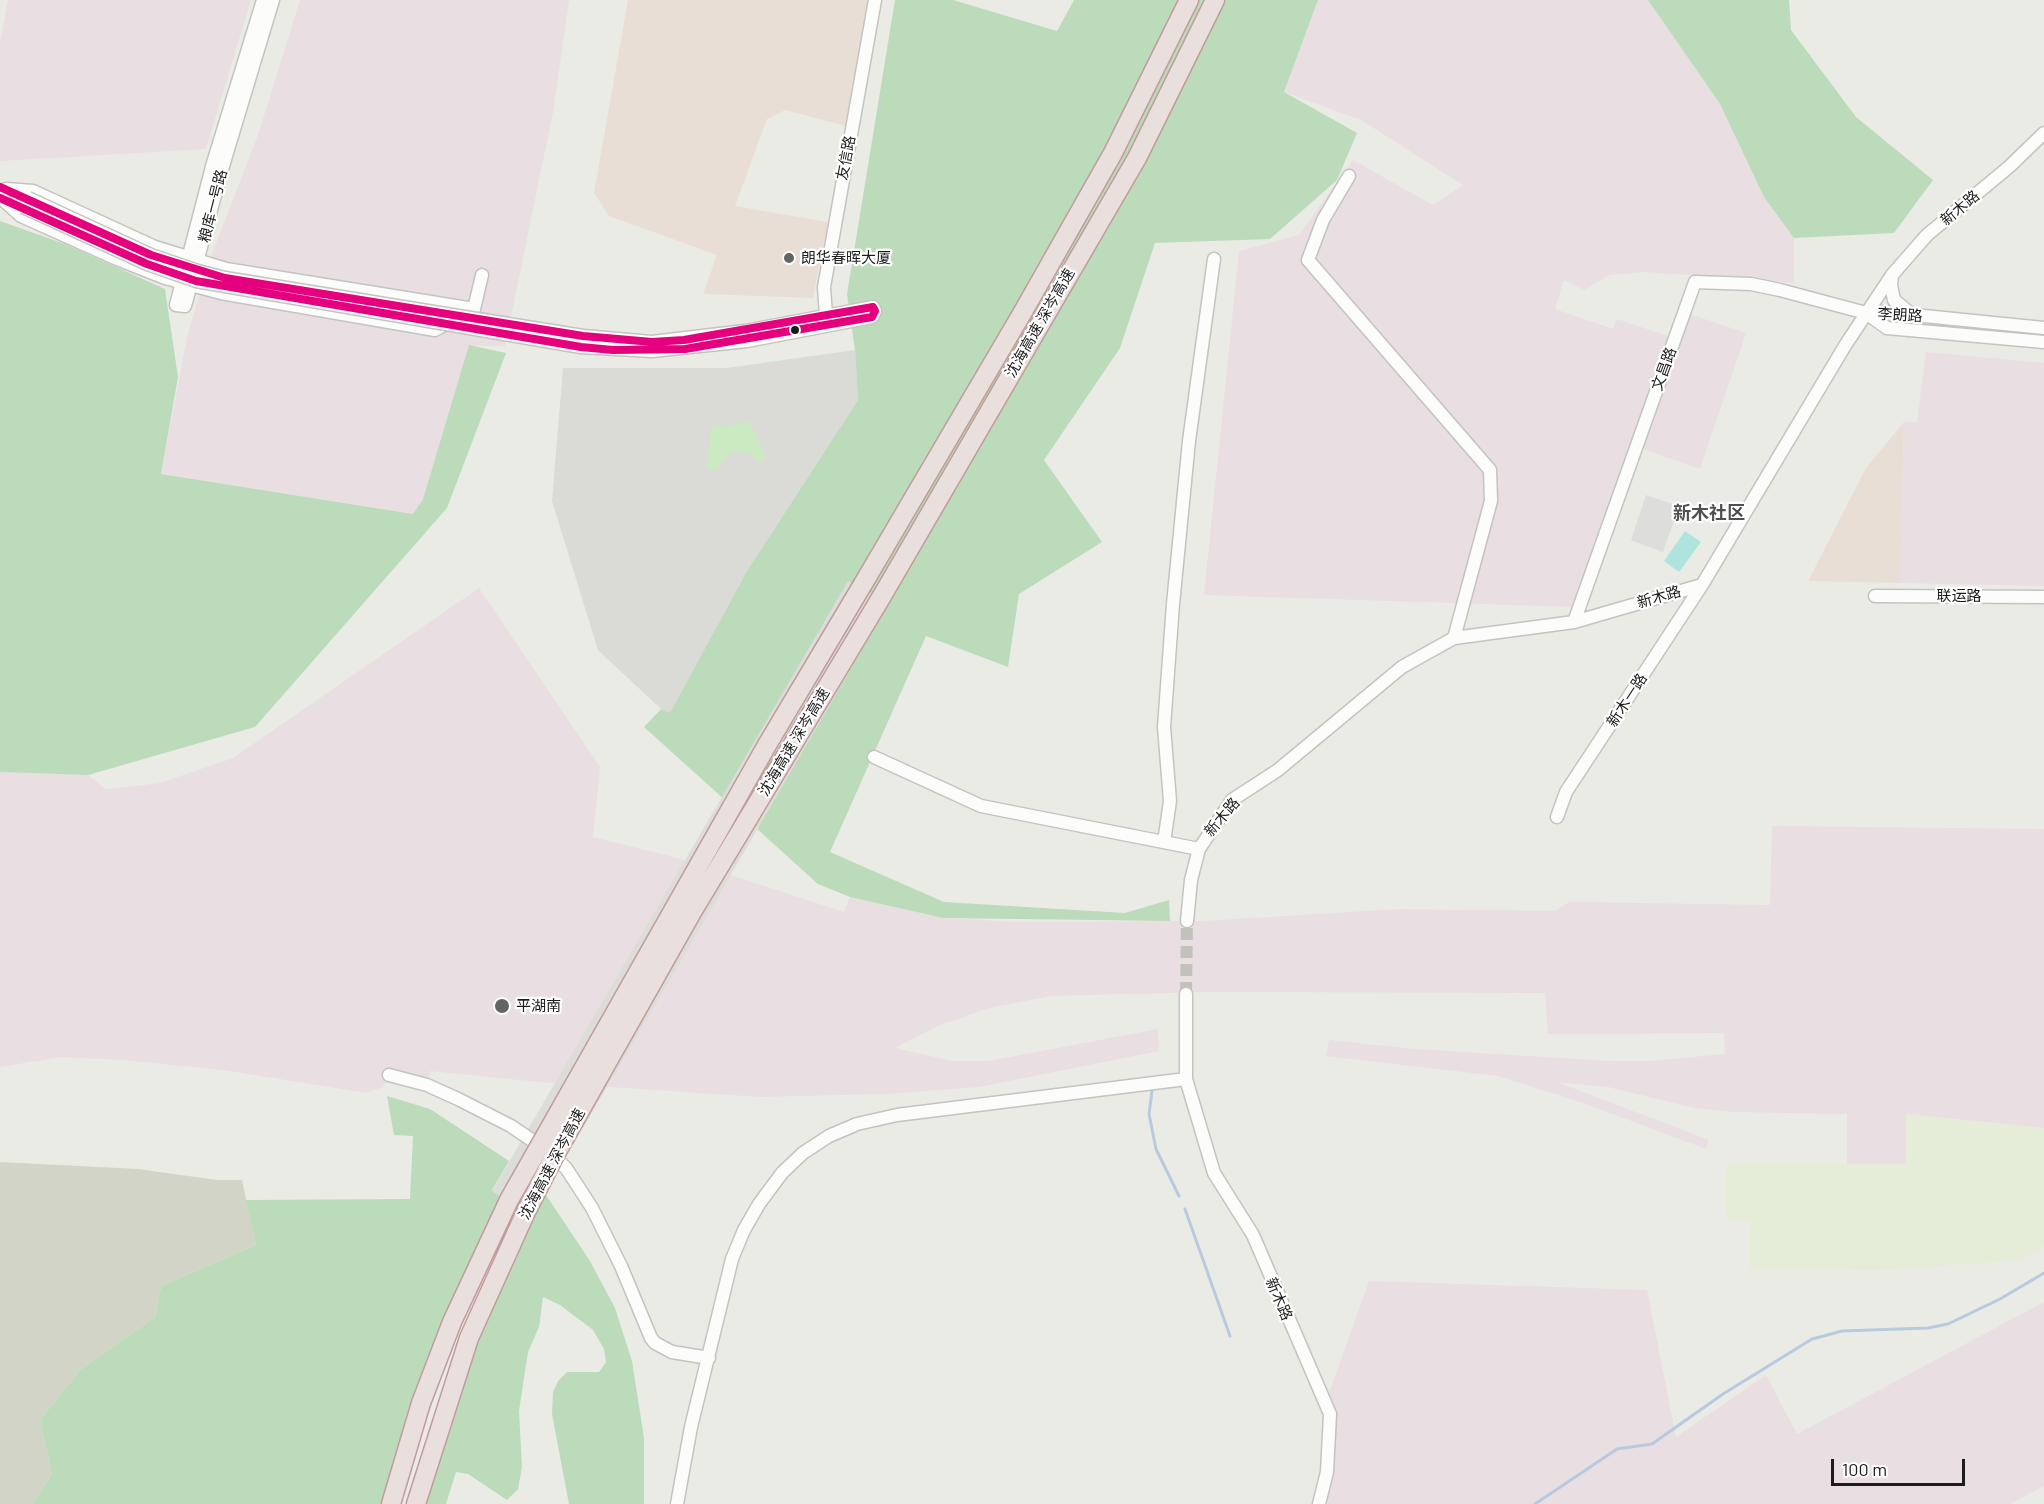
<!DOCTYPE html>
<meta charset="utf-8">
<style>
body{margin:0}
#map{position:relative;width:2044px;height:1504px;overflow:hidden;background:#ebebe5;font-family:Barlow,sans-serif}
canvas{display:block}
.scale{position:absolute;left:1831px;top:1459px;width:134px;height:27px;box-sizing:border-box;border:3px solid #1c1c1c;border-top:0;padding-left:8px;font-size:18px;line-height:21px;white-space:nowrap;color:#1c1c1c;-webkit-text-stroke:4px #fff;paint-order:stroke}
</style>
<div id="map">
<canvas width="2044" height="1504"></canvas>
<div class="scale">100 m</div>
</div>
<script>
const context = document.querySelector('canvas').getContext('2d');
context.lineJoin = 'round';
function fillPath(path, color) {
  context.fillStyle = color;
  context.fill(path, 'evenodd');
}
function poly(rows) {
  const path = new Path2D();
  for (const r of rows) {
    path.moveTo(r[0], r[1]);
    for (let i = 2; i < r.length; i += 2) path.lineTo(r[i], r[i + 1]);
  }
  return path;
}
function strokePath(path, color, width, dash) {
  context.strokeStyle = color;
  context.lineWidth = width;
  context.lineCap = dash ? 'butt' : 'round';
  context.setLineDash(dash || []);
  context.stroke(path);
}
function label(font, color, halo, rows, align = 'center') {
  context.font = font + ' Barlow,"Noto Sans SC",sans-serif';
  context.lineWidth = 4.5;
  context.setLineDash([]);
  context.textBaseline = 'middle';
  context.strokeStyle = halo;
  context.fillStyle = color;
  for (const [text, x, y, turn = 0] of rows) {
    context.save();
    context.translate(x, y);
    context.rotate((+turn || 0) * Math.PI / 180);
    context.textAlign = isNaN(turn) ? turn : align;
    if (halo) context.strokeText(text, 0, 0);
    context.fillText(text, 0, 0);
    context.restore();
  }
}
fillPath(poly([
 [855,350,858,400,747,571,670,714,661,709,598,650,552,501,563,368,727,368]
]), '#dadad6');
fillPath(poly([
 [628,0,875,0,850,127,785,110,767,119,735,206,828,222,813,298,703,294,717,255,609,216,594,193],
 [1904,422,1900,583,1808,581,1866,468]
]), '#e9ded5');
fillPath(poly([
 [8,0,251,0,206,149,0,161,0,43],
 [300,0,569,0,553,112,505,346,469,346,423,499,413,514,161,474,187,337,212,254,259,132],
 [1318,0,1648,0,1720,104,1764,197,1794,238,1794,283,1645,272,1610,275,1584,290,1564,280,1555,309,1613,329,1617,319,1668,336,1576,607,1204,595,1239,251,1299,235,1353,160,1433,205,1463,185,1361,120,1284,92],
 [1687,313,1746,333,1700,469,1641,448],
 [1926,352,2044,363,2044,586,1900,583,1904,422,1917,422],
 [479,588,600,767,593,837,678,858,844,912,850,897,943,918,1018,922,1204,921,1398,909,1555,911,1569,902,1770,905,1772,826,2044,829,2044,1128,1906,1114,1906,1164,1847,1164,1847,1114,1734,1112,1695,1108,1608,1087,1557,1082,1709,1140,1706,1149,1589,1105,1498,1076,1326,1056,1329,1040,1414,1049,1610,1061,1650,1061,1725,1054,1724,1033,1548,1034,1545,993,1207,992,1051,996,989,1008,935,1027,895,1048,952,1061,989,1061,1158,1029,1159,1051,979,1087,886,1094,760,1097,549,1083,430,1071,427,1085,389,1075,383,1087,367,1093,223,1070,123,1060,61,1057,0,1067,0,772,88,775,105,789,119,788,160,783,233,758],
 [1369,1281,1647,1290,1676,1437,1766,1375,1797,1434,2044,1302,2044,1486,2010,1504,1325,1504,1328,1396]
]), '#e9dee1');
fillPath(poly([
 [0,1162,138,1169,217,1180,242,1180,256,1245,161,1286,155,1317,80,1370,40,1420,52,1474,32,1504,0,1504]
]), '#d1d4c6');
fillPath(poly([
 [1906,1114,2044,1128,2044,1246,2020,1260,1889,1270,1750,1269,1750,1220,1726,1219,1726,1164,1906,1164]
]), '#e5ecd7');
fillPath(poly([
 [747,421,751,424,766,458,758,462,751,454,738,450,725,457,717,469,706,469,712,425,726,427]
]), '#cceac2');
fillPath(poly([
 [895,0,953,0,1057,31,1074,0,1318,0,1284,92,1357,133,1337,180,1270,239,1155,243,1120,348,1044,460,1102,542,1019,594,1008,667,926,636,830,852,944,902,1125,913,1169,900,1170,921,943,918,850,897,818,884,644,727,661,709,670,713,747,571,858,400,855,350,847,294],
 [1648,0,1789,0,1791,30,1856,117,1933,180,1894,233,1794,238,1764,197,1720,104],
 [0,221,65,244,165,289,178,377,161,474,413,514,423,499,469,345,506,353,447,508,255,727,88,775,0,772],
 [387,1096,430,1109,509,1161,492,1190,503,1198,438,1332,408,1410,382,1504,32,1504,52,1474,40,1420,80,1370,155,1317,161,1286,256,1245,246,1200,410,1199,413,1136,394,1135],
 [544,1192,590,1261,615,1308,632,1361,644,1438,644,1504,569,1504,552,1414,553,1392,558,1381,567,1372,599,1372,606,1362,604,1349,593,1330,560,1305,543,1297,539,1327,528,1352,519,1411,522,1467,518,1489,507,1500,468,1474,456,1472,446,1504,423,1504,469,1359]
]), '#bcdbba');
fillPath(poly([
 [1685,531,1701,542,1679,572,1664,561]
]), '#afe4de');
fillPath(poly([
 [1646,495,1679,506,1663,552,1631,540]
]), '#dddddb');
fillPath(poly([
 [848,581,890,602,531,1217,492,1191]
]), '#dcdcd9');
strokePath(poly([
 [1152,1091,1149,1114,1156,1149,1179,1196],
 [1185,1209,1230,1336],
 [1535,1504,1617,1449,1652,1444,1723,1394,1812,1339,1842,1331,1928,1328,1948,1324,2000,1299,2044,1273]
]), '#b7cadf', 3);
strokePath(poly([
 [1186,994,1187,921]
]), '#c2c2bd', 12, [12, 6]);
const minor = poly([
 [263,0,213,163,176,305,185,306,223,166,273,0],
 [1349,176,1323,220,1308,260,1490,470,1491,501,1454,638],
 [6,189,33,191,155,247,226,269,474,309],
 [1,198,21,216,117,259,165,278,221,293,435,330,474,309],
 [1892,275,1891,285,1894,300,1911,314],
 [474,309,482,275],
 [1866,313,1887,328,2044,342],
 [826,316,824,287,875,0],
 [481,330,581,347,652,351,747,341,872,317,875,311,873,307,745,331,652,342,583,336,483,320],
 [1875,596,2044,597],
 [1574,622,1695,282,1751,284,1780,290,1866,313,1884,312,2044,328],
 [874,757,981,806,1199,849],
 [1557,817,1566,792,1702,585,1846,344,1892,275,1927,235,2010,166,2044,133],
 [1164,842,1170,801,1164,727,1173,604,1189,441,1214,259],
 [1187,921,1191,880,1199,849,1232,800,1278,770,1402,667,1454,638,1574,622,1702,585],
 [1186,994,1186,1079,1214,1173,1253,1235,1330,1414,1327,1472,1319,1504],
 [389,1075,427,1085,458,1099,511,1126,546,1150,566,1168,592,1208,621,1266,651,1338,655,1343,672,1352,709,1358],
 [677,1504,691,1427,732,1259,744,1230,759,1204,782,1173,803,1153,829,1136,857,1124,897,1115,1186,1079]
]);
const highway = poly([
 [863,584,1024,310,1113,153,1189,0],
 [882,596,1137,158,1215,0],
 [391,1504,421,1403,452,1322,509,1200],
 [416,1504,469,1338,525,1214]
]);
strokePath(minor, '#c3c3c1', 15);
strokePath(highway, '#c09d9b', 21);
strokePath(minor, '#fcfcfb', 12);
strokePath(highway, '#e9dfdc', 18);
const minorBridge = poly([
 [28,198,151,255,198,271,225,278,483,320],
 [23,207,147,264,196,281,481,330]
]);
const highwayBridge = poly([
 [509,1200,767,745,863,584],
 [525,1214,556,1153,692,912,882,596]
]);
strokePath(minorBridge, '#c3c3c1', 15, []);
strokePath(highwayBridge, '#c09d9b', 21, []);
strokePath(minorBridge, '#fcfcfb', 12);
strokePath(highwayBridge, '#e9dfdc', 18);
strokePath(poly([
 [0,187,151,255,225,278,583,336,652,342,684,340,873,307,875,311,872,317,685,349,613,350,581,347,196,281,147,264,0,198]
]), '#e5007d', 8);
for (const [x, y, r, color] of [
 [789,258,6,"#646462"],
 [795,330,5,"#1c1c1c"],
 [502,1006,8,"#646462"]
]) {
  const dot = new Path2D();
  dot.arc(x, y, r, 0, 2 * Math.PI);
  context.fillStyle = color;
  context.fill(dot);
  strokePath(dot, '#fff', 2);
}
label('15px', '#1c1c1c', '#fff', [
 ["友信路",846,158,-79],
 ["粮库一号路",213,206,-76],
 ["新木路",1960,208,-40],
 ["李朗路",1900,315,3],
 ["沈海高速 深岑高速",1040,323,-60],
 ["文昌路",1664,369,-70],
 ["联运路",1959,596],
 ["新木路",1659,597,-16],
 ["新木一路",1627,700,-57],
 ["沈海高速 深岑高速",794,742,-59],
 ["新木路",1222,817,-50],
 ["沈海高速 深岑高速",552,1164,-62],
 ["新木路",1279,1299,67]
]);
label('15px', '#1c1c1c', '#fff', [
 ["朗华春晖大厦",801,258],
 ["平湖南",516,1006]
], 'left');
label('bold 18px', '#4f4f4f', '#fff', [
 ["新木社区",1709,513]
]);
</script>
